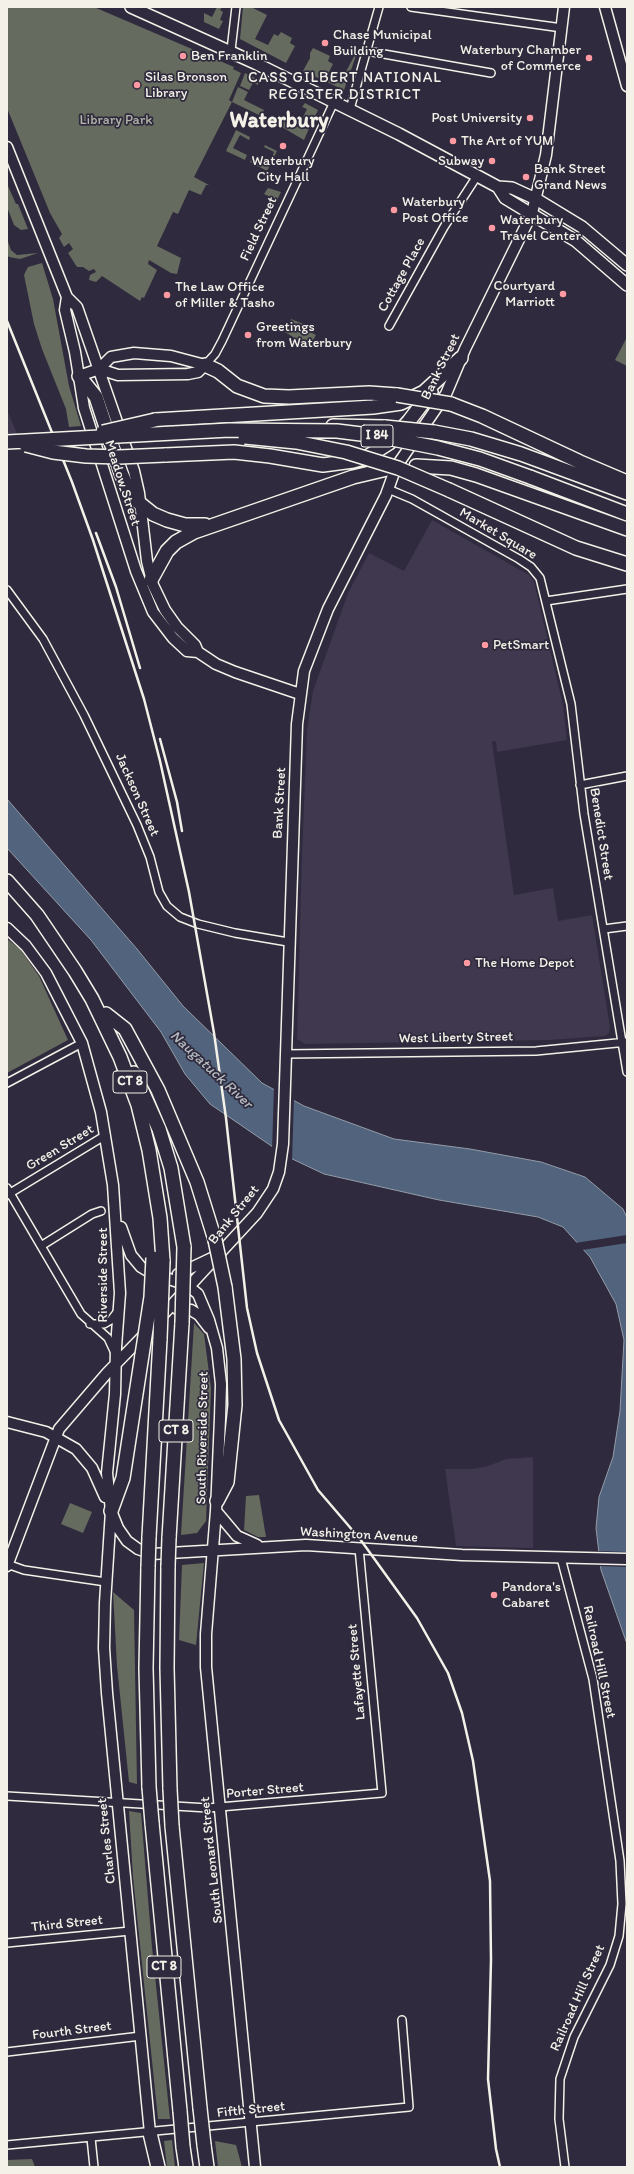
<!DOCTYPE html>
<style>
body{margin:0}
#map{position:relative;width:634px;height:2174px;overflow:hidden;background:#2f2a3d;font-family:Itim,sans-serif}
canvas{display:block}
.frame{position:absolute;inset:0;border:8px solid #f4f1e8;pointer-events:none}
</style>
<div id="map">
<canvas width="634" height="2174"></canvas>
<div class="frame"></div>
</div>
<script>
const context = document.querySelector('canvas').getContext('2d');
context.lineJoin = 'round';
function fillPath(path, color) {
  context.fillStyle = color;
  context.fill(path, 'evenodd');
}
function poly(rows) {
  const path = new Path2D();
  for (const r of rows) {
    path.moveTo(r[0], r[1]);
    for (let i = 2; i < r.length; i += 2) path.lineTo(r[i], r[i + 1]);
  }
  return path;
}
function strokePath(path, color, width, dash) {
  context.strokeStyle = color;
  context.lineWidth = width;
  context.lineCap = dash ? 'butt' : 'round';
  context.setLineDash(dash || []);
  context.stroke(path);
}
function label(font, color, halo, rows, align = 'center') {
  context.font = font + ' Itim,sans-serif';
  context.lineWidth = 3.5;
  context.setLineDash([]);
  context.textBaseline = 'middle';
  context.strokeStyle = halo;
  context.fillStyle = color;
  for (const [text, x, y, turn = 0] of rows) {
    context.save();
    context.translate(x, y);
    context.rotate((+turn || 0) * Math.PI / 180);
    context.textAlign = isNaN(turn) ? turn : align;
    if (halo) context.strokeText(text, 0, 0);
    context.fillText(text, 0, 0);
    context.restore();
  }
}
fillPath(poly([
 [7,410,18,436,7,437],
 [432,520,529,575,534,582,563,705,567,740,497,752,496,741,492,742,514,895,553,888,558,921,592,915,610,1027,609,1033,605,1036,550,1040,305,1044,297,1039,302,854,307,729,313,691,348,593,369,553,404,571],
 [533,1457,533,1548,456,1546,445,1469,472,1469,488,1466,506,1459]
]), '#3f384e');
fillPath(poly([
 [7,7,94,7,234,67,233,69,241,73,229,100,232,102,238,87,248,92,244,100,264,110,261,116,232,102,194,177,209,185,206,185,201,195,189,190,178,214,173,212,157,246,181,258,177,274,171,273,149,260,148,264,157,270,144,298,142,297,140,301,102,276,96,282,89,280,90,275,96,272,94,269,89,271,83,267,77,267,68,253,73,249,69,243,64,247,59,238,62,234,50,213,7,108],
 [217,7,222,7,220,10,223,12,220,20,223,21,219,29,204,22,204,13,212,17],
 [243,7,251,7,267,15,255,39,268,45,274,34,278,36,281,32,292,38,290,43,295,46,286,63,240,39],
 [359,47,344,90,303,71,310,58,310,53,313,48,330,56,328,61,333,64,328,74,341,81],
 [245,73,259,80,258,85,253,83,249,90,240,86],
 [305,103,318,110,313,121,303,117,307,109,302,107],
 [278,117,298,127,302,120,311,124,304,140,275,123],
 [236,130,250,137,249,140,240,135,233,148,247,155,245,160,226,151],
 [265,145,277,151,267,171,250,162,252,158,268,166,274,152,264,147],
 [8,186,16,204,18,204,28,229,21,230,14,225,7,207],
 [268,188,281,192,277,200,264,194],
 [7,239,11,250,17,255,38,253,20,259,9,257,7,255],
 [42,263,53,299,69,386,81,426,69,427,66,409,42,349,34,324,24,275,28,267],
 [291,319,306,325,304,329,316,335,309,347,285,332],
 [627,337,627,366,615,360],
 [7,939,20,949,39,976,68,1040,7,1073],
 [194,1323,204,1334,211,1388,206,1521,197,1533,181,1535],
 [259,1495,266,1537,258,1537,244,1530,246,1496],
 [70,1503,92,1512,83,1533,61,1524],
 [204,1563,196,1645,179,1640,182,1565],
 [113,1592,134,1610,137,1784,129,1782,117,1666],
 [129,1811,141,1813,152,1947,170,2119,158,2119,133,1877],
 [172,2140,175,2167,167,2167,164,2141],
 [215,2141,236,2145,242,2167,218,2167],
 [32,2159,35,2167,7,2167,7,2160]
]), '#656b5e');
const water = poly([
 [7,799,137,949,183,1006,262,1083,304,1106,394,1139,470,1149,541,1162,585,1177,623,1209,627,1218,627,1644,601,1570,596,1528,599,1497,613,1457,620,1411,624,1340,616,1304,590,1257,563,1227,538,1217,439,1200,324,1174,286,1156,210,1104,185,1074,161,1032,91,940,7,848,7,799]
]);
fillPath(water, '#52647d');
strokePath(water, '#939ca8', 1);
fillPath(poly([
 [274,1087,294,1098,292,1161,272,1150],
 [627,1235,627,1243,582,1250,575,1243],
 [597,1551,627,1552,627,1567,599,1566]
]), '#2f2a3d');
const street = poly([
 [411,7,562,28],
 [231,50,236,7],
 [367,51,491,73],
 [350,109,379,7],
 [389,326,444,227,477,176],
 [205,365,215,354,222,341,334,102],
 [388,489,412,499,519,559,531,567,540,578,571,704,584,814,627,1072],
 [7,590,43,639,84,715,137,825,150,857,159,892,167,906,180,917,198,924,235,933,288,942],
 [546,601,627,589],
 [580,785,627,776],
 [604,929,627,926],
 [285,1054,536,1051,627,1042],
 [7,1083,82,1043],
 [7,1188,81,1314,108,1338,114,1351],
 [7,1195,106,1135],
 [41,1246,92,1214,101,1211],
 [90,1324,104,1324,111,1320,118,1311],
 [561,1558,593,1679,620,1861,622,1904,619,1936,610,1965,574,2037,560,2079,559,2119,565,2167],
 [7,1564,24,1570,106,1582],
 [7,1796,208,1808,382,1793,359,1548],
 [7,1943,130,1931],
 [7,2052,141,2036],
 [91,2138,94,2167],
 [7,2145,409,2107,402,2020]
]);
const secondary = poly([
 [605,7,627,86],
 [7,147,67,297,77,307,134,471,139,493,147,561,153,585,165,610,177,627,195,645,198,652],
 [67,297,65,310,75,352,84,408,136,571,153,612,173,638,187,651,198,652,216,664,235,672,300,694],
 [79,376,99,369,111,357,134,353,171,356,205,365,198,372,188,374,118,375,99,369],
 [7,928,26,946,46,973,82,1043,101,1112,113,1185,120,1293,116,1347,115,1394,107,1473,111,1511,105,1603,104,1648,107,1693,150,2133],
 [121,1227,131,1255,141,1267,151,1273,187,1285,198,1294,209,1320,217,1348,221,1384,220,1418,216,1511,206,1634,206,1667,255,2167],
 [178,1274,216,1256],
 [177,1309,191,1310,199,1315,209,1328],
 [158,1320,257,1213,273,1189,279,1172,283,1144,297,724,304,671,328,609,386,495,396,467,446,394,465,349,532,213,546,155,564,7],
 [7,1422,46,1432,76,1449,92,1468,105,1497],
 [216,1511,237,1536,257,1545],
 [112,1513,118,1528,127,1541,138,1549,152,1554,306,1545,462,1555,627,1559],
 [7,1566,59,1429,107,1373,146,1333]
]);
const primary = poly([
 [131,7,255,63,399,134,498,187,512,188,536,199,582,227,627,265],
 [498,187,505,198,576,241,627,285]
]);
const highway = poly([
 [205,365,218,371,237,386,264,396,289,397,369,393,397,395],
 [79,376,96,397,121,473,129,491,138,502,153,514,167,520,185,525,205,525],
 [451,404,482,416,580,462,627,482],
 [155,420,373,407,401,403,424,392,461,358],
 [333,426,385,427],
 [434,432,471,439,521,454,627,493],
 [165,455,234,452,270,456,323,465,353,461,367,457,389,443,409,421,431,392],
 [416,466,451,468,476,475,627,529],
 [530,477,627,514],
 [449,490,576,548,627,564],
 [151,580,167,551,176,542,194,532,353,477,387,469],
 [7,881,37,915,75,971,92,999,120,1057,138,1105,149,1150,160,1218,163,1261],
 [106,1014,125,1029,158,1090,197,1182,215,1240],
 [134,1073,159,1129,171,1168,184,1247],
 [217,1501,227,1482,235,1405,234,1359,225,1287],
 [111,1511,123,1478,142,1355],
 [149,1537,160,1339],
 [169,1538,182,1323],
 [168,1566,167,1668,170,1789],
 [148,1567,146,1668,149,1787],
 [152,1823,180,2111],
 [172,1826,200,2108],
 [150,2133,158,2167],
 [204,2145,207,2167],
 [183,2147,186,2167]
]);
strokePath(street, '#f4f1e8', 10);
strokePath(secondary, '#f4f1e8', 13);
strokePath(primary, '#f4f1e8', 14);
strokePath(highway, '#f4f1e8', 16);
strokePath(street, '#2f2a3d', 7);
strokePath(secondary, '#2f2a3d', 10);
strokePath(primary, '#2f2a3d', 11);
strokePath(highway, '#2f2a3d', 13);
strokePath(poly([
 [7,321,72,482,93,540,144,699,160,761,189,892,214,1033,226,1118,247,1308,257,1353,279,1420,318,1490,360,1539,417,1618,448,1673,462,1713,473,1761,490,1881,491,1960,488,2079,496,2149,500,2167],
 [96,533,116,587,140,668],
 [160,739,177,802,182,831]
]), '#f4f1e8', 2.5);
const highwayBridge = poly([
 [397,395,451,404],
 [385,427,434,432],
 [103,432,155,420],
 [245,437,296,442,346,452,398,468,449,490],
 [7,442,229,430,337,431,377,436,438,448,480,459,530,477],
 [26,445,53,452,86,456,119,457,165,455],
 [215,1240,225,1287],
 [182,1323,184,1247],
 [160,1339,163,1261],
 [142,1355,151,1297,153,1258],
 [168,1566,169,1538],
 [148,1567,149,1537],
 [149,1787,152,1823],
 [170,1789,172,1826],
 [200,2108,204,2145],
 [180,2111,183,2147]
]);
strokePath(highwayBridge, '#f4f1e8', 16, []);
strokePath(highwayBridge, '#2f2a3d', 13);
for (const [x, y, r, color] of [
 [325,43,4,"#ff9aa2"],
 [183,56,4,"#ff9aa2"],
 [589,58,4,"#ff9aa2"],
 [137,85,4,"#ff9aa2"],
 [530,118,4,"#ff9aa2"],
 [453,141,4,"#ff9aa2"],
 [283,146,4,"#ff9aa2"],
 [492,161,4,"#ff9aa2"],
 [526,177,4,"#ff9aa2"],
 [394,210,4,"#ff9aa2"],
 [492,228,4,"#ff9aa2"],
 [563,294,4,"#ff9aa2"],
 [167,295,4,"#ff9aa2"],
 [248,335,4,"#ff9aa2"],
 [485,645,4,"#ff9aa2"],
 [467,963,4,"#ff9aa2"],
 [494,1595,4,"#ff9aa2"]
]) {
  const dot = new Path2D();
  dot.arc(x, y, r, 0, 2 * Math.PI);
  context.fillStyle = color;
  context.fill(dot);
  strokePath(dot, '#2f2a3d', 1.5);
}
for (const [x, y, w] of [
 [377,436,32],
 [130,1082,34],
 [176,1431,34],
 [164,1967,34]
]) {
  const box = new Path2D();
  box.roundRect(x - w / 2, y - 11, w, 22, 3);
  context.fillStyle = '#2f2a3d';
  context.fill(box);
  strokePath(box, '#f4f1e8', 1);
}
label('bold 13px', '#f4f1e8', null, [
 ["I 84",377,436],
 ["CT 8",130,1082],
 ["CT 8",176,1431],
 ["CT 8",164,1967]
]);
label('14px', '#f4f1e8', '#2f2a3d', [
 ["Chase Municipal",333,35],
 ["Building",333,51],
 ["Waterbury Chamber",581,50,"right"],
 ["of Commerce",581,66,"right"],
 ["Ben Franklin",191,56],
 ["Silas Bronson",145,77],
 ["Library",145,93],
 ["Post University",522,118,"right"],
 ["The Art of YUM",461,141],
 ["Waterbury",283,161,"center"],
 ["City Hall",283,177,"center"],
 ["Subway",484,161,"right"],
 ["Bank Street",534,169],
 ["Grand News",534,185],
 ["Waterbury",402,202],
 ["Post Office",402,218],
 ["Waterbury",500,220],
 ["Travel Center",500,236],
 ["Courtyard",555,286,"right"],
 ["Marriott",555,302,"right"],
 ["The Law Office",175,287],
 ["of Miller & Tasho",175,303],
 ["Greetings",256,327],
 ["from Waterbury",256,343],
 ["PetSmart",493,645],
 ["The Home Depot",475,963],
 ["Pandora's",502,1587],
 ["Cabaret",502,1603]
], 'left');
label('14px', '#b4b5aa', '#2f2a3d', [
 ["Library Park",116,120]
]);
label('14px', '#f4f1e8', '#2f2a3d', [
 ["Field Street",259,229,-65],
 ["Cottage Place",402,275,-61],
 ["Bank Street",441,367,-64],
 ["Meadow Street",122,483,72],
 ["Market Square",498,534,31],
 ["Jackson Street",137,795,66],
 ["Bank Street",280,803,-87],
 ["Benedict Street",601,834,81],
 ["West Liberty Street",456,1038,-1],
 ["Green Street",60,1148,-31],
 ["Bank Street",234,1215,-51],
 ["Riverside Street",103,1275,-90],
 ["South Riverside Street",203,1438,-89],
 ["Washington Avenue",359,1535,3],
 ["Railroad Hill Street",599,1662,78],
 ["Lafayette Street",357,1672,-95],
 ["Porter Street",265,1791,-5],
 ["Charles Street",107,1841,-96],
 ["South Leonard Street",212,1860,-96],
 ["Third Street",67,1924,-6],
 ["Railroad Hill Street",578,1998,-66],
 ["Fourth Street",72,2031,-7],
 ["Fifth Street",251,2110,-6]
]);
context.letterSpacing = '1px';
label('15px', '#f4f1e8', '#2f2a3d', [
 ["CASS GILBERT NATIONAL",345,78],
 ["REGISTER DISTRICT",345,95]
]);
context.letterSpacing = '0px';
label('italic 15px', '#b3b9bd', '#2f2a3d', [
 ["Naugatuck River",211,1070,43]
]);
label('bold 22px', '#f4f1e8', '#2f2a3d', [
 ["Waterbury",279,121]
]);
</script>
